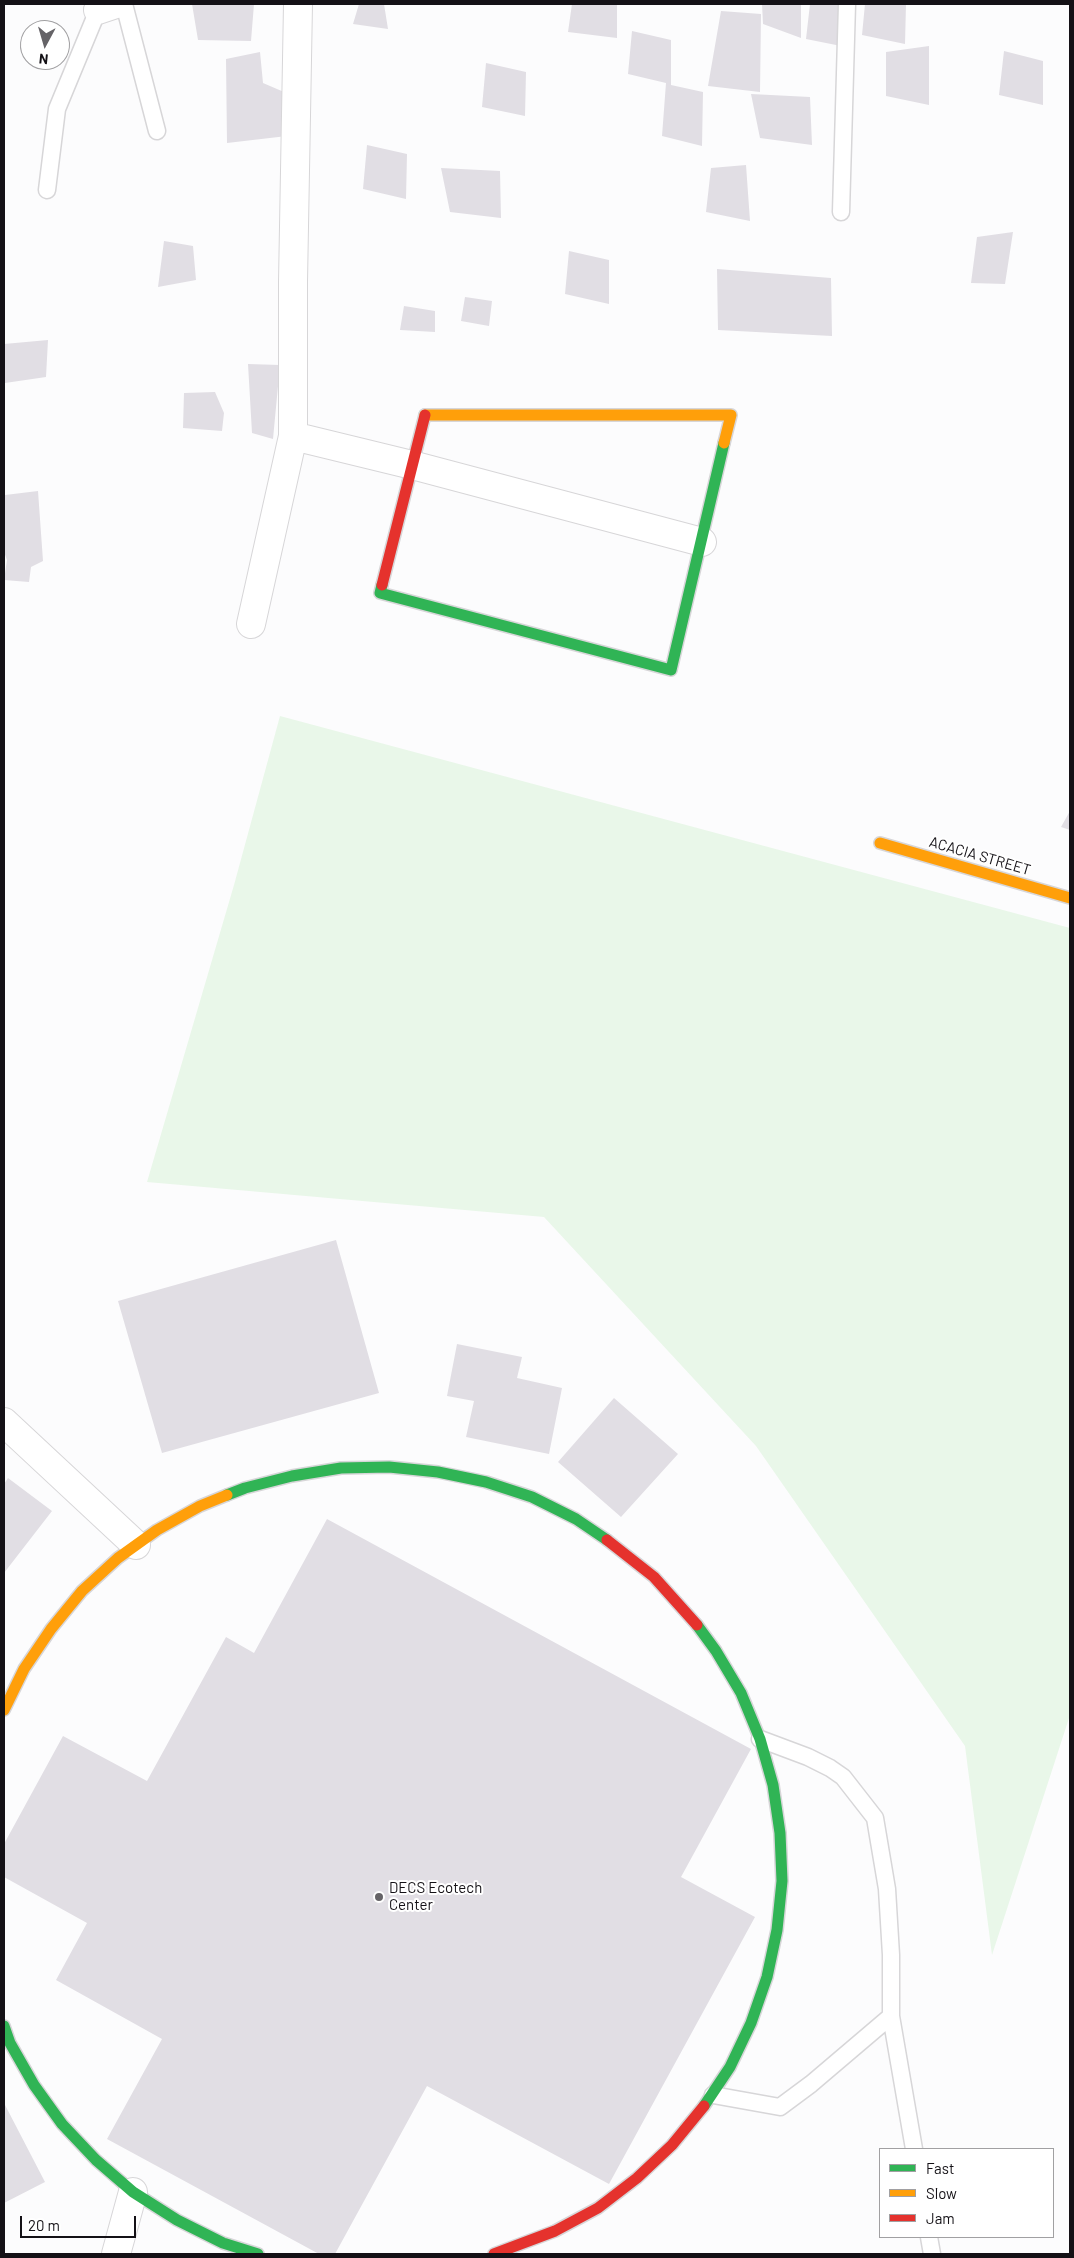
<!DOCTYPE html>
<style>
body{margin:0}
#map{position:relative;width:1074px;height:2258px;overflow:hidden;background:#fcfcfd;font-family:Barlow,sans-serif}
canvas{display:block}
.frame{position:absolute;inset:0;border:5px solid #141116;pointer-events:none}
.legend{position:absolute;left:879px;top:2148px;width:175px;height:90px;box-sizing:border-box;background:#fff;border:1px solid #a1a0a2;margin:0;padding:6px 9px;list-style:none;font-size:15px;color:#141116}
.legend li{display:flex;align-items:center;gap:10px;height:25px}
.legend b{width:25px;border:1px solid #a1a0a2}
.north{position:absolute;left:20px;top:20px;width:50px;height:50px;box-sizing:border-box;background:#fff;border:1px solid #a1a0a2;border-radius:50%;rotate:186deg;font-size:14px;font-weight:700;line-height:20px;text-align:center;color:#141116}
.north::after{content:'';display:block;margin:auto;width:18px;height:22px;background:#656367;clip-path:polygon(50% 0,100% 100%,50% 72%,0 100%)}
.scale{position:absolute;left:20px;top:2216px;width:116px;height:22px;box-sizing:border-box;border:2px solid #141116;border-top:0;padding-left:6px;font-size:15px;line-height:18px;white-space:nowrap;color:#141116;-webkit-text-stroke:4px #fff;paint-order:stroke}
</style>
<div id="map">
<canvas width="1074" height="2258"></canvas>
<div class="frame"></div>
<ul class="legend">
<li><b style="height:6px;background:#30b455"></b>Fast</li>
<li><b style="height:6px;background:#ff9f0a"></b>Slow</li>
<li><b style="height:6px;background:#e5322d"></b>Jam</li>
</ul>
<div class="north">N</div>
<div class="scale">20 m</div>
</div>
<script>
const context = document.querySelector('canvas').getContext('2d');
context.lineJoin = 'round';
function fillPath(path, color) {
  context.fillStyle = color;
  context.fill(path, 'evenodd');
}
function poly(rows) {
  const path = new Path2D();
  for (const r of rows) {
    path.moveTo(r[0], r[1]);
    for (let i = 2; i < r.length; i += 2) path.lineTo(r[i], r[i + 1]);
  }
  return path;
}
function strokePath(path, color, width, dash) {
  context.strokeStyle = color;
  context.lineWidth = width;
  context.lineCap = dash ? 'butt' : 'round';
  context.setLineDash(dash || []);
  context.stroke(path);
}
function label(font, color, halo, rows, align = 'center') {
  context.font = font + ' Barlow,sans-serif';
  context.lineWidth = 4;
  context.setLineDash([]);
  context.textBaseline = 'middle';
  context.strokeStyle = halo;
  context.fillStyle = color;
  for (const [text, x, y, turn = 0] of rows) {
    context.save();
    context.translate(x, y);
    context.rotate((+turn || 0) * Math.PI / 180);
    context.textAlign = isNaN(turn) ? turn : align;
    if (halo) context.strokeText(text, 0, 0);
    context.fillText(text, 0, 0);
    context.restore();
  }
}
fillPath(poly([
 [280,716,1070,928,1070,1715,992,1955,965,1746,756,1446,544,1217,147,1182,234,885]
]), '#e9f7e9');
fillPath(poly([
 [192,4,254,4,251,41,198,40],
 [359,4,384,4,388,29,353,24],
 [572,4,617,4,617,38,568,32],
 [762,4,801,4,801,38,763,24],
 [810,4,841,4,841,46,806,39],
 [865,4,906,4,905,44,862,35],
 [721,11,761,14,760,92,708,86],
 [632,31,671,40,671,85,703,92,702,146,662,136,666,83,628,74],
 [929,46,929,105,886,96,886,52],
 [1004,51,1043,61,1043,105,999,95],
 [260,52,263,83,284,92,287,136,227,143,226,59],
 [486,63,526,72,525,116,482,107],
 [751,94,810,97,812,145,760,138],
 [367,145,407,154,406,199,363,189],
 [746,165,750,221,706,212,711,168],
 [441,168,500,171,501,218,450,212],
 [1013,232,1005,284,971,283,977,237],
 [164,241,193,246,196,280,158,287],
 [569,251,609,260,609,304,565,294],
 [717,269,831,278,832,336,718,330],
 [465,297,492,301,489,326,461,321],
 [404,306,435,311,435,332,400,330],
 [48,340,46,377,5,383,4,344],
 [248,364,280,365,273,439,252,433],
 [215,392,224,413,222,431,183,428,184,393],
 [38,491,43,561,31,567,29,582,4,580,7,560,4,552,5,495],
 [1070,811,1070,830,1061,827],
 [336,1240,379,1393,162,1453,118,1301],
 [457,1344,522,1357,517,1378,562,1388,549,1454,466,1437,474,1401,447,1396],
 [614,1398,678,1454,621,1517,558,1462],
 [8,1478,52,1511,4,1573,4,1484],
 [327,1519,751,1749,681,1877,755,1917,609,2184,427,2086,335,2254,319,2254,107,2139,162,2039,56,1980,87,1923,4,1877,4,1844,63,1736,147,1781,226,1637,254,1653],
 [4,2103,45,2182,4,2203]
]), '#e1dee4');
const lane = poly([
 [124,4,157,131],
 [47,190,57,109,98,10,95,4],
 [841,212,847,4],
 [891,2016,914,2149],
 [713,2095,780,2107,811,2084,891,2016,891,1955,887,1889,875,1818,843,1777,830,1768,808,1757,760,1739],
 [929,2237,932,2254]
]);
const street = poly([
 [98,10,116,4],
 [293,436,412,465,702,542],
 [251,624,293,436,293,282,298,4],
 [4,1422,136,1545],
 [116,2254,133,2192]
]);
const fast = poly([
 [382,585,380,593,671,670,724,443],
 [227,1495,245,1488,292,1476,341,1468,389,1467,438,1472,486,1482,532,1497,576,1519,607,1540],
 [697,1625,716,1651,741,1693,760,1739,773,1785,780,1833,782,1881,777,1930,767,1977,751,2023,730,2067,704,2106],
 [4,2026,10,2043,34,2085,62,2124,96,2160,133,2192,177,2220,223,2243,258,2254]
]);
const slow = poly([
 [425,415,731,415,724,443],
 [880,843,1070,898],
 [4,1710,24,1669,51,1629,82,1591,118,1558,157,1530,200,1506,227,1495]
]);
const jam = poly([
 [382,585,425,415],
 [607,1540,654,1577,697,1625],
 [494,2254,555,2231,598,2208,637,2178,672,2145,704,2106]
]);
strokePath(lane, '#d7d6d8', 19);
strokePath(street, '#d7d6d8', 30);
strokePath(fast, '#d7d6d8', 14);
strokePath(slow, '#d7d6d8', 14);
strokePath(jam, '#d7d6d8', 14);
strokePath(lane, '#fff', 16);
strokePath(street, '#fff', 28);
strokePath(fast, '#30b455', 11);
strokePath(slow, '#ff9f0a', 11);
strokePath(jam, '#e5322d', 11);
for (const [x, y, r, color] of [
 [379,1897,5,"#656367"]
]) {
  const dot = new Path2D();
  dot.arc(x, y, r, 0, 2 * Math.PI);
  context.fillStyle = color;
  context.fill(dot);
  strokePath(dot, '#fff', 2);
}
label('15px', '#141116', '#fff', [
 ["ACACIA STREET",980,856,16]
]);
label('15px', '#141116', '#fff', [
 ["DECS Ecotech",389,1888],
 ["Center",389,1905]
], 'left');
</script>
